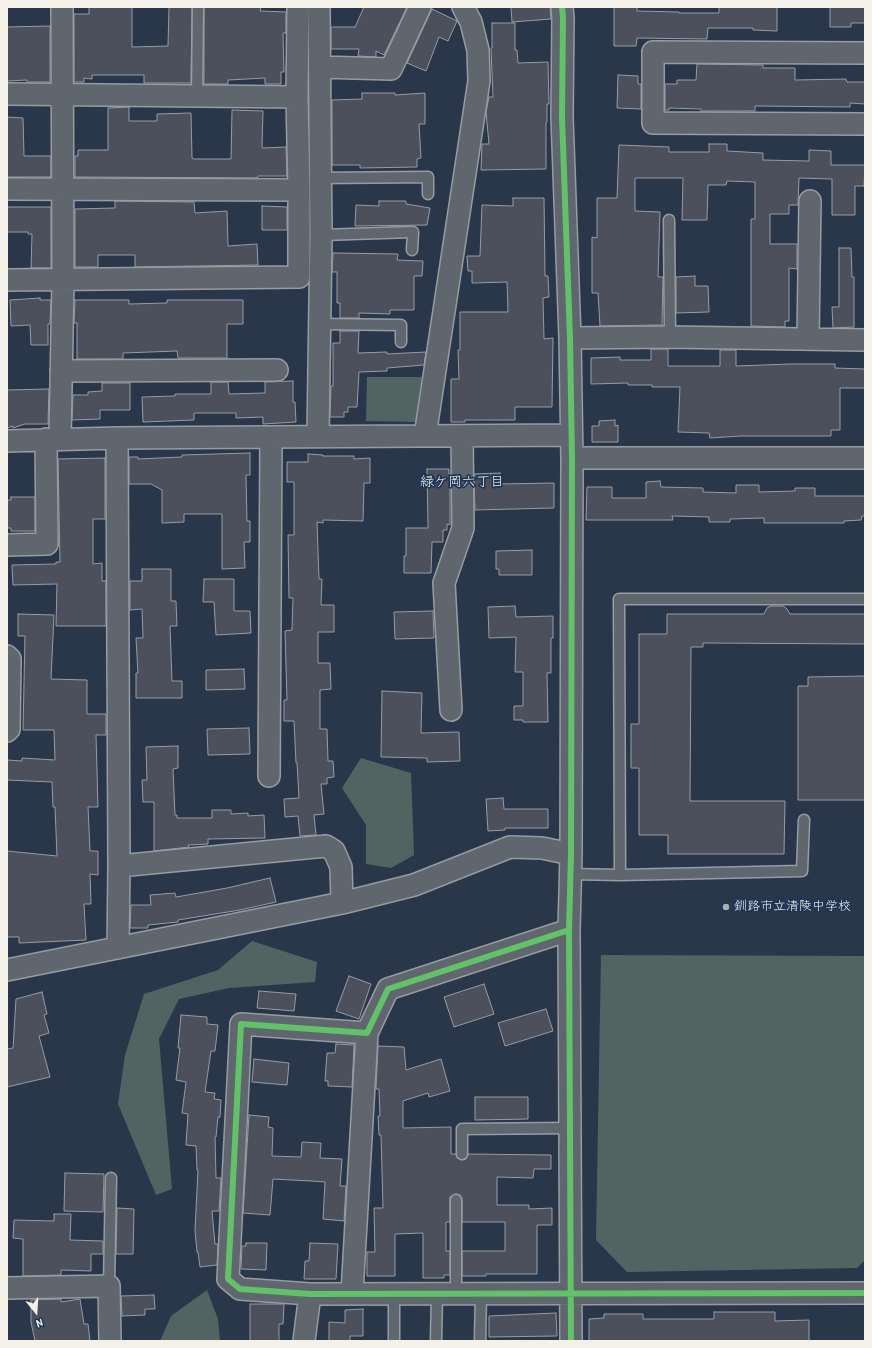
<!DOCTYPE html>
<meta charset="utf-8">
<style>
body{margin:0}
#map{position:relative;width:872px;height:1348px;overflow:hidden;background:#2a374a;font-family:"Patrick Hand",sans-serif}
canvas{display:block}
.frame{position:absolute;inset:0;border:8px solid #f4f1e8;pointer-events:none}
.north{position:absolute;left:16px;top:1292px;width:40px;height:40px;-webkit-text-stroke:3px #1d3557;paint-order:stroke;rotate:162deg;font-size:11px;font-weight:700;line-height:16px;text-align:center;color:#f4f1e8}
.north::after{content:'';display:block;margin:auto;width:14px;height:18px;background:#f4f1e8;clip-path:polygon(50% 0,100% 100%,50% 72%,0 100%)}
</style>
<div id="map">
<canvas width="872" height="1348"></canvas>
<div class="frame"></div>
<div class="north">N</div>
</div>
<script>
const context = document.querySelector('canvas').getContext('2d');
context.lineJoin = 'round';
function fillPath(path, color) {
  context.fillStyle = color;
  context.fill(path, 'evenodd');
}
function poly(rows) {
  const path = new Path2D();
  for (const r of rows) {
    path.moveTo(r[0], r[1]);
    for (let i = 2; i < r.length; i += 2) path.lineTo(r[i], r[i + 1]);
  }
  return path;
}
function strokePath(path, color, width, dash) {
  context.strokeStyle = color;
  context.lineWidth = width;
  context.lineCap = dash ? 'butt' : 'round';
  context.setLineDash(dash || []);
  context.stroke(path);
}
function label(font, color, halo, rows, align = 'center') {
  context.font = font + ' "Patrick Hand","Klee One",sans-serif';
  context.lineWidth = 3.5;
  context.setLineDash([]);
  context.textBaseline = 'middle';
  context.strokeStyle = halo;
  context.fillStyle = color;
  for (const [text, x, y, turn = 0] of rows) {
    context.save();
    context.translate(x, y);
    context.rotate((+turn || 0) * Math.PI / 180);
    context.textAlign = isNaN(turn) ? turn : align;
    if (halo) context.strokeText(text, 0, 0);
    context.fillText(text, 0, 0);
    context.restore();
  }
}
fillPath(poly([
 [367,377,422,377,416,422,366,421],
 [361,758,411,773,414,855,391,868,366,864,366,825,342,788],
 [252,941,317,962,315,982,229,988,179,999,159,1039,172,1189,156,1195,118,1104,125,1055,144,994,218,970],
 [601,955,865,956,865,1260,857,1268,627,1272,596,1240],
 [207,1290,218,1319,220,1341,160,1341,171,1316]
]), '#526462');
const building = poly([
 [89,7,132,7,132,47,168,46,169,7,192,7,191,83,144,83,144,75,92,75,92,79,84,78,84,82,74,82,74,14,89,14,89,7],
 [204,7,261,7,260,11,286,12,286,33,283,33,284,72,281,72,281,84,265,84,265,78,228,80,228,84,204,84,204,7],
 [364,7,407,7,384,55,376,51,376,57,358,56,359,49,331,49,331,27,355,27,364,7],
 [511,7,550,7,551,19,512,22,511,7],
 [614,7,637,7,637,11,679,12,679,13,719,13,719,7,777,7,777,31,753,30,753,28,708,28,707,39,637,38,636,46,614,46,614,7],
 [830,7,865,7,865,23,851,23,851,27,830,27,830,7],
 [432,9,457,21,448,41,439,37,426,71,407,63,432,9],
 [492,23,515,23,515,50,517,50,518,63,548,62,549,104,547,104,547,122,546,122,546,169,481,170,482,144,489,144,486,112,489,97,493,97,491,48,492,48,492,23],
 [50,26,50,82,27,82,27,80,7,81,7,27,50,26],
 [697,64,763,65,763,68,795,68,795,80,846,79,847,82,865,82,865,104,850,103,850,107,755,106,755,111,701,111,701,109,669,108,669,110,665,110,665,84,677,84,677,80,696,80,697,64],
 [618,75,638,76,638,84,641,84,641,109,617,108,618,75],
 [362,93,395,93,395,95,425,93,425,124,419,124,421,158,417,159,417,167,360,168,360,165,332,165,332,100,362,99,362,93],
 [129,107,129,121,157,121,157,114,191,113,192,158,194,159,231,159,232,110,263,111,262,148,286,147,287,176,258,176,257,178,75,177,75,156,78,156,78,150,108,150,108,108,129,107],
 [7,117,23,118,24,156,51,156,51,177,7,177,7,117],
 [709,144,727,144,727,151,763,153,763,160,809,161,809,150,831,151,831,165,865,165,864,186,855,186,855,215,832,215,832,179,799,178,798,205,789,205,789,214,770,214,770,244,797,244,797,269,789,268,789,321,785,321,785,327,751,326,751,219,755,219,755,182,727,181,726,185,708,185,707,220,682,220,683,178,635,178,635,211,660,212,658,277,663,277,662,325,600,326,598,293,592,293,592,237,597,238,597,198,617,198,619,145,669,147,669,152,709,152,709,144],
 [513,198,544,198,545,276,548,276,549,297,543,298,544,339,553,338,552,407,515,407,515,420,465,420,465,422,451,422,451,379,459,379,458,350,460,350,460,312,508,312,507,282,472,283,472,271,468,271,467,256,480,256,482,205,513,206,513,198],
 [115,201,194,202,195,213,227,211,228,246,257,244,258,265,135,267,135,255,98,255,98,267,75,267,75,209,115,208,115,201],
 [379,201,406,201,406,204,430,208,427,225,355,226,356,205,379,206,379,201],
 [262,206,287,207,287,230,262,230,262,206],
 [7,207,51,207,51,268,31,268,32,234,28,234,28,232,7,232,7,207],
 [839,248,851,248,852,277,854,277,854,327,833,328,832,307,839,307,839,248],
 [333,253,398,254,397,260,423,261,422,276,414,276,414,310,390,310,390,314,359,313,359,318,340,318,340,303,337,303,337,272,332,272,333,253],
 [695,276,695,286,708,286,709,312,676,313,676,277,695,276],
 [40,298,40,300,51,300,50,324,48,324,48,345,31,345,30,325,11,326,10,300,40,298],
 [75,300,129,300,129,304,167,303,167,300,243,300,243,324,227,324,227,358,178,358,177,351,123,353,123,359,77,359,77,323,74,323,75,300],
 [340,331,359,331,358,353,387,352,387,354,426,352,424,365,387,368,387,371,359,372,357,407,348,407,348,412,344,412,344,417,330,417,331,386,333,386,333,343,340,343,340,331],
 [651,349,668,349,668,366,720,366,720,350,736,350,736,366,790,364,835,364,835,368,865,369,865,388,840,388,840,430,831,430,831,436,741,436,710,438,709,433,678,432,680,387,652,387,652,385,628,385,628,383,591,384,591,358,620,357,620,360,651,360,651,349],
 [293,381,293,402,295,402,296,422,263,424,263,417,236,418,236,413,194,413,194,420,143,422,142,397,175,396,175,394,211,394,211,382,228,382,229,394,265,393,265,382,293,381],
 [102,383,130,383,130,410,100,410,100,419,72,420,73,395,88,395,88,392,102,391,102,383],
 [49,389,48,424,25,424,13,428,13,426,7,428,7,390,49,389],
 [615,420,615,426,618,425,618,442,592,442,592,426,599,426,599,421,615,420],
 [250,453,250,475,246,475,247,521,250,521,250,542,244,542,245,568,222,569,222,514,184,514,184,522,162,523,162,490,151,484,129,484,129,457,138,457,138,459,182,457,182,455,250,453],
 [308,454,323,455,323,456,354,456,354,459,370,458,370,483,364,483,363,521,323,520,323,523,317,522,319,579,322,579,321,605,334,605,334,632,318,632,318,663,330,663,331,689,320,690,320,729,327,729,328,761,333,761,334,777,327,778,327,784,321,784,324,814,314,815,316,835,300,836,298,816,285,817,284,799,299,798,297,763,296,763,294,721,284,721,284,700,287,700,285,631,292,630,293,598,289,598,288,535,294,535,294,482,287,482,287,462,308,462,308,454],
 [105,458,105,519,93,519,93,564,102,563,102,581,106,581,106,626,56,626,57,584,13,585,12,565,56,564,56,562,60,562,58,459,105,458],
 [427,469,449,469,449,474,450,474,450,525,447,524,447,530,443,530,443,542,432,542,431,573,404,573,404,556,406,556,406,528,428,528,427,469],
 [500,473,500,484,554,483,554,508,475,510,474,474,500,473],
 [660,481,661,487,703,488,703,492,736,493,736,485,759,485,759,492,795,491,795,488,815,488,815,496,865,496,865,516,862,516,861,520,844,521,844,523,764,523,764,518,730,519,730,522,709,522,709,517,672,516,673,520,586,520,587,487,612,487,612,498,646,498,646,482,660,481],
 [11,497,35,497,35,531,11,531,11,528,7,528,7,500,11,500,11,497],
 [532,550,532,575,499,575,499,569,496,569,496,551,532,550],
 [142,569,171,569,171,601,176,601,177,626,170,626,172,681,182,681,182,698,136,698,136,673,138,673,136,638,143,638,142,609,130,610,130,581,142,581,142,569],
 [204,579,234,579,234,611,250,611,251,633,216,635,214,602,203,602,204,579],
 [515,606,516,617,553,616,553,638,551,638,551,673,547,673,548,722,523,722,523,720,514,720,514,706,523,706,523,672,515,672,516,637,489,638,488,607,515,606],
 [771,606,783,606,787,609,790,614,865,614,865,644,703,643,703,647,691,647,690,801,785,801,784,854,668,854,668,835,639,835,639,768,631,768,631,724,639,724,639,634,667,634,667,614,764,614,767,608,771,606],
 [433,611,434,638,395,639,394,612,433,611],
 [18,614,54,615,51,679,87,680,87,714,106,714,106,735,96,735,98,807,88,807,90,851,98,851,98,875,90,874,91,904,84,904,86,940,19,943,19,937,7,937,7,851,57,856,55,807,53,807,52,782,7,780,7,760,22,761,22,758,55,760,54,730,23,730,25,636,18,636,18,614],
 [244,669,245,689,206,690,206,670,244,669],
 [865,676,865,800,798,800,798,686,808,686,808,677,865,676],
 [382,691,422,693,421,733,459,732,460,761,427,762,427,758,381,757,382,691],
 [249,728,250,754,208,755,207,729,249,728],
 [178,746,178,768,173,769,175,815,177,815,177,818,212,818,212,810,231,810,231,814,248,813,248,816,264,815,265,838,208,839,208,844,188,845,189,847,154,851,154,802,143,802,142,780,147,780,146,747,178,746],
 [503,798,504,809,548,809,548,828,505,828,505,830,488,831,486,799,503,798],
 [270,878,276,902,240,910,178,920,178,922,148,925,148,928,130,928,131,905,151,905,150,895,175,893,176,897,227,888,270,878],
 [349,976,371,984,359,1019,336,1011,349,976],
 [484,984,494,1014,454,1027,444,997,484,984],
 [259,991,296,994,294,1011,257,1008,259,991],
 [42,992,47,1014,44,1015,49,1033,39,1036,50,1077,7,1087,7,1049,13,1048,16,999,42,992],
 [546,1009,553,1031,505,1046,498,1023,546,1009],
 [181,1015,207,1017,207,1024,218,1025,215,1051,211,1051,205,1092,215,1093,214,1099,221,1100,220,1117,218,1117,216,1137,215,1137,216,1178,221,1178,219,1211,212,1211,215,1244,218,1244,217,1265,200,1267,198,1252,197,1252,195,1230,198,1170,197,1170,196,1146,186,1145,188,1114,182,1113,186,1082,176,1080,180,1048,178,1048,181,1015],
 [336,1044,354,1045,352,1087,328,1086,328,1081,325,1081,327,1053,335,1053,336,1044],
 [378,1046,404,1047,406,1070,441,1059,450,1091,429,1097,428,1093,403,1101,403,1128,451,1127,451,1154,456,1154,457,1158,462,1160,466,1159,468,1154,551,1155,551,1169,534,1169,533,1178,497,1177,497,1205,529,1205,529,1209,552,1208,552,1225,537,1225,537,1274,486,1274,486,1276,462,1276,462,1251,505,1251,505,1222,462,1222,462,1200,460,1195,456,1194,450,1197,450,1222,446,1222,446,1251,450,1251,450,1275,444,1275,444,1278,423,1278,423,1233,395,1234,395,1276,367,1276,367,1252,375,1252,374,1208,383,1208,381,1135,379,1135,378,1116,380,1116,379,1089,376,1089,378,1046],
 [254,1059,289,1063,287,1085,252,1082,254,1059],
 [475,1097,528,1097,528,1119,475,1120,475,1097],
 [249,1115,269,1117,268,1127,273,1128,272,1156,301,1157,302,1142,321,1143,320,1158,342,1159,340,1186,346,1186,344,1221,323,1219,325,1182,311,1181,273,1179,270,1215,243,1213,249,1115],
 [65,1173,104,1174,103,1212,64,1211,65,1173],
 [117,1208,134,1209,133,1254,116,1254,117,1208],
 [54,1214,71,1214,70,1240,103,1241,103,1254,91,1254,91,1271,61,1270,61,1275,23,1276,23,1239,13,1238,14,1220,54,1221,54,1214],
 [246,1243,267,1243,266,1270,241,1269,242,1246,246,1246,246,1243],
 [310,1243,338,1244,336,1279,304,1279,305,1261,309,1261,310,1243],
 [154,1295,155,1309,145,1309,145,1315,122,1316,121,1296,154,1295],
 [61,1299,61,1302,80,1299,84,1324,88,1324,90,1341,35,1341,31,1322,31,1300,61,1299],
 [250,1304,284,1304,283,1324,279,1324,279,1341,250,1341,250,1304],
 [363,1309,363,1336,350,1336,350,1341,329,1341,329,1322,345,1323,345,1310,363,1309],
 [714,1312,775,1312,775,1321,809,1320,809,1341,589,1341,589,1319,604,1318,604,1314,643,1314,643,1319,714,1319,714,1312],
 [556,1313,557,1336,489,1337,489,1316,556,1313]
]);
fillPath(building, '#4b505c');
strokePath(building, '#979ca3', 1);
const service = poly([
 [197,96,198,7],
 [320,178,428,177,428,194],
 [669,220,670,337],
 [321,235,413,232,412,250],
 [319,324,401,325,401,342],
 [571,874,620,875,619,599,865,599],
 [620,875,802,871,804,820],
 [462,1154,462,1129,570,1128],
 [456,1200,456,1293],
 [109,1286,111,1178],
 [394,1341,394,1293],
 [436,1341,437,1293],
 [480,1341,481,1293]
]);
const minor = poly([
 [562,7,563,18,562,117,570,338,572,458,571,854,569,930,571,1341],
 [865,53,653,52,653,123,865,124],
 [320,67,391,69,420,7],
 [7,94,297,97],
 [7,189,299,190],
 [7,280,299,277,299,190,297,97,298,7],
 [570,338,670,337,865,340],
 [808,339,810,201],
 [61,371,277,370],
 [318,436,321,235,319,7],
 [425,436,479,81,478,50,471,22,463,7],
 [60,438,63,280,62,7],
 [117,438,119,866,118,948],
 [7,441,117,438,570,435],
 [572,458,865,458],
 [7,545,47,544,46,439],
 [7,656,10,659,9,729,7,731],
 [451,710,444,583,463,528,462,436],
 [269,776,271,437],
 [119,866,326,846,334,851,341,867,342,903],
 [569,930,388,989,367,1033,241,1024,228,1279,240,1289,310,1294,865,1293],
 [7,970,342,903,414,885,510,847,542,848,571,854],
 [7,1288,109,1286,110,1341],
 [352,1293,367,1033],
 [304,1341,310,1294]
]);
strokePath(service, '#979ca3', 13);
strokePath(minor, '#979ca3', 24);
strokePath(service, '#60666e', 10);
strokePath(minor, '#60666e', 21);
strokePath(poly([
 [562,7,563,18,562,117,570,338,572,458,571,854,569,930,571,1341],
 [569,930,388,989,367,1033,241,1024,228,1279,240,1289,310,1294,865,1293]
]), '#61c268', 6);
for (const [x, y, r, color] of [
 [726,907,4,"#adb0b1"]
]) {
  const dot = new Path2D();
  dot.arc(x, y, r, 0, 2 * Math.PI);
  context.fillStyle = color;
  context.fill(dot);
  strokePath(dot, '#1d3557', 1.5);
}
label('13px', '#f4f1e8', '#1d3557', [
 ["釧路市立清陵中学校",734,907]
], 'left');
label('14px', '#f4f1e8', '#1d3557', [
 ["緑ケ岡六丁目",462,482]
]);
</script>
